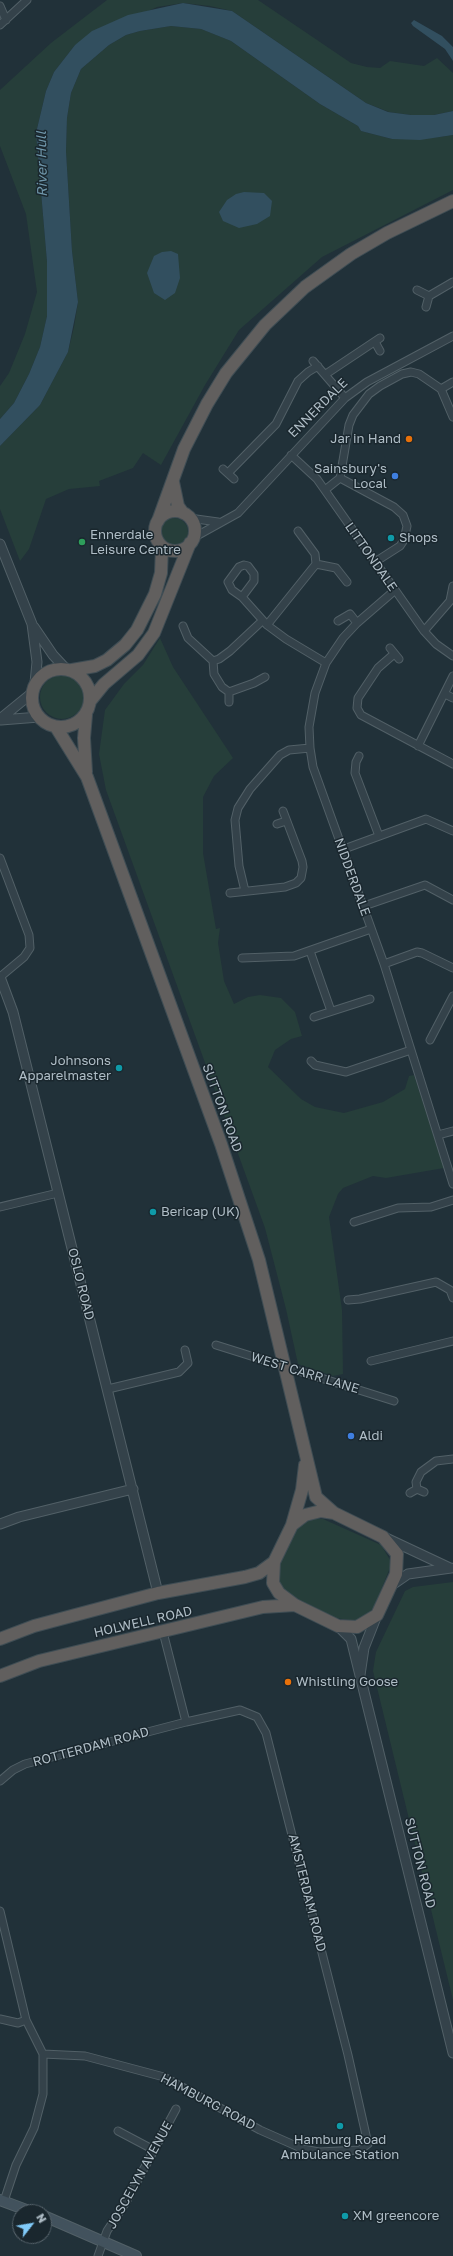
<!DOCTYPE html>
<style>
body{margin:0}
#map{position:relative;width:453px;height:2256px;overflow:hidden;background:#213139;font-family:"Golos Text",sans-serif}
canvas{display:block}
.north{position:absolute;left:12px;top:2204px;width:40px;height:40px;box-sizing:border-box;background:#1a272e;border:1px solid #56636b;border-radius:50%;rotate:59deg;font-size:11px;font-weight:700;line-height:16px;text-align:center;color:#afbdc6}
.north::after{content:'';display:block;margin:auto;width:14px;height:18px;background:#80caf9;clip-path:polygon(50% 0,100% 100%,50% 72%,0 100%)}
</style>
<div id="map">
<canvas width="453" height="2256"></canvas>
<div class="north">N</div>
</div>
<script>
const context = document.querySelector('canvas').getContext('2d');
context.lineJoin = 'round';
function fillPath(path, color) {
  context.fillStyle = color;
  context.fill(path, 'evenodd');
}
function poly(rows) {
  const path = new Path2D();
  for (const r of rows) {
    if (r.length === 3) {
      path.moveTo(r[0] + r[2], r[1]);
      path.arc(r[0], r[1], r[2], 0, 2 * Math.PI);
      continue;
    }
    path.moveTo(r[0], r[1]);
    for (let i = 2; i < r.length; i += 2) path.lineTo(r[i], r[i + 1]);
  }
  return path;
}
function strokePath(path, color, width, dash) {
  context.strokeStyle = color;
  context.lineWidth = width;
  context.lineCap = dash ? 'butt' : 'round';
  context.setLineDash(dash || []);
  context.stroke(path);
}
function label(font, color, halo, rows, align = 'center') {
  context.font = font + ' "Golos Text",sans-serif';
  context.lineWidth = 3;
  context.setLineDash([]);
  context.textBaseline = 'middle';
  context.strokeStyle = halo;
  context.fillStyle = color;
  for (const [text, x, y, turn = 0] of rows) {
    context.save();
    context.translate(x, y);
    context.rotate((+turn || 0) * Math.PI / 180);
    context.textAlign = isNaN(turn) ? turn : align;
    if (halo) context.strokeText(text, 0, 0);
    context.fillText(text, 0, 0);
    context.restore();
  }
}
fillPath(poly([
 [107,0,258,0,351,63,367,67,380,68,390,61,424,66,437,58,453,73,453,111,434,115,411,115,389,112,366,103,232,11,210,6,183,3,157,7,75,45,54,72,46,91,36,133,47,262,47,316,40,347,29,374,14,403,0,419,0,386,9,373,25,334,37,292,26,214,0,146,0,90,51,43],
 [171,26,201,29,231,41,320,104,358,126,361,131,392,139,439,137,453,135,453,190,322,257,239,330,205,385,161,465,143,453,133,468,99,481,100,486,69,489,46,499,29,549,20,561,0,509,0,446,40,405,68,352,74,327,78,302,72,251,66,151,67,118,71,93,81,69,109,45,126,35,140,31],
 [174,532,14],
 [160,638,173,667,233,758,214,776,203,797,203,853,216,929,220,928,218,943,224,981,234,1004,248,997,260,995,281,998,295,1012,302,1036,291,1039,275,1050,268,1067,301,1099,315,1107,344,1113,383,1102,405,1089,409,1076,414,1075,444,1168,386,1178,373,1176,343,1188,338,1194,329,1217,342,1310,343,1374,333,1376,298,1364,286,1309,265,1228,106,790,99,754,105,710,124,684,143,665],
 [62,697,22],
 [313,1519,323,1519,381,1545,392,1563,374,1607,367,1616,357,1621,335,1618,284,1592,279,1585,277,1567,296,1530,305,1522],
 [453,1582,453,2000,373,1671,376,1652,405,1591,413,1587]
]), '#263e3a');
fillPath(poly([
 [183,3,232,11,366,103,388,112,411,115,434,115,453,111,453,135,420,140,392,139,361,131,358,126,320,104,231,41,201,29,171,26,140,31,126,35,109,45,81,69,71,93,67,118,66,151,72,251,78,302,68,352,40,405,0,446,0,419,14,403,29,374,40,347,47,316,47,262,36,133,46,91,54,72,75,45,92,31,128,15],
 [414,20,442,36,453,47,453,61,445,49,413,26,411,23],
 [244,192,264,193,272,201,270,216,257,224,239,228,223,221,219,212,227,200,236,194],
 [171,251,178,254,180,278,175,293,165,300,154,293,147,273,154,256,162,252]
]), '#324f5f');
const minor = poly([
 [0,6,6,20],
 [0,25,27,0],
 [417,290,429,296,426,307],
 [429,296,453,282],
 [375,342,380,351],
 [313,361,345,398],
 [326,374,380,338],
 [441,389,453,382],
 [291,455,317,479,424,631,436,644,453,656],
 [223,469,234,479],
 [229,472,276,424,298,381,308,372,318,366],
 [340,478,394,507,403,515,407,526,404,540,400,546,375,562],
 [325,490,340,478,349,425,353,415,369,394,380,386,402,374,411,372,419,374,441,389,453,417],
 [189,518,218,522],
 [193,538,238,513,345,398,367,382,453,336],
 [316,564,336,568,347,582],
 [394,591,357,623,343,638,326,663,315,693,309,727,310,748,313,767,384,964,453,1184],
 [242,597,254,581,254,574,248,566,244,565,239,567,228,582,232,590,242,597,267,625,286,639,326,663],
 [338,621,350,614,357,623],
 [267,625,316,564,315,554,298,531],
 [183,626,188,638,213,661,214,674,222,687,229,692],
 [424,631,450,601,453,586],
 [390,648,399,659],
 [394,654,378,668,358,698,357,708,361,715,453,764],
 [213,661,219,659,230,651,262,621],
 [445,694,453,698],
 [229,702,229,692,254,683,265,677],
 [418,746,453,676],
 [359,756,356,762,355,773,379,836],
 [277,824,286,821],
 [344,849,426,819,453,831],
 [0,858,29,935,30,948,24,957,0,977],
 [245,891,239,866,235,820,238,808,250,789,280,755,289,750,310,748],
 [230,893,285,887,296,883,301,878,303,867,302,861,283,811],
 [364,906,425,885,453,900],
 [310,951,331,1011],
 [242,958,294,956,371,929],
 [384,964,417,952,422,953,453,968],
 [314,1017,370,999],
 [430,1040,453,996],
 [311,1061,315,1065,346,1072,411,1050],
 [438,1135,453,1131],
 [0,1207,58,1193],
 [354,1222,398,1208,431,1207,453,1200],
 [348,1300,360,1299,436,1282,450,1290,453,1298],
 [216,1345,394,1401],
 [371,1361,453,1341],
 [108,1389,179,1372,188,1363,185,1350],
 [417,1489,416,1482,421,1472,436,1461,453,1459],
 [410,1493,417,1489,424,1492],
 [163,1632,186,1722],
 [0,1781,13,1770,25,1764,186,1722,240,1710,257,1717,266,1733,348,2055,368,2144,360,2150,319,2152,303,2149,260,2130,164,2077,85,2056,43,2054],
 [0,1911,26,2020,43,2054,43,2094,34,2128,16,2165,4,2201],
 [0,2019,18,2023,26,2020],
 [118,2131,154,2150],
 [98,2256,107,2231,126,2202,176,2109]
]);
const tertiary = poly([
 [0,544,32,624,37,662,35,683],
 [34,627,53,655,66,669],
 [0,719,32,693],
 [1,720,39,717],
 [0,977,13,1012,158,1593],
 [0,1524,19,1517,133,1489],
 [384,1537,450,1568],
 [392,1585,408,1574,451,1568],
 [338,1626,351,1639,453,2053],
 [360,1675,364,1648,377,1615]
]);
const secondary = poly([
 [0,2200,32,2212],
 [44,2216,136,2256]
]);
const trunk = poly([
 [173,482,178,506,183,513],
 [175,531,20],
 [158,521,184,449,207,404,226,373,265,325,305,287,351,254,387,233,453,201],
 [61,698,29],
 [72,670,95,666,107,660,125,645,137,630,155,594,161,573,162,547],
 [91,700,104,684,138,655,154,633,190,543],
 [86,715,84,738,86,772],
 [56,727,87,777,221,1144,259,1260,316,1497,334,1513],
 [321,1511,334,1513,383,1537,397,1554,396,1574,377,1615,357,1627,338,1626,295,1605,279,1593,273,1583,274,1562,292,1525,305,1515,321,1511],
 [292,1525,302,1490,305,1465],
 [0,1639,34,1626,158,1593,245,1577,259,1573,274,1562],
 [0,1676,39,1661,263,1607,295,1605]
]);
strokePath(minor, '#526067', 9);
strokePath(tertiary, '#526067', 11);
strokePath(secondary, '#526067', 12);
strokePath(trunk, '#3f4d54', 14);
strokePath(minor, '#34424a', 7);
strokePath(tertiary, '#34424a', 9);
strokePath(secondary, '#42525d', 10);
strokePath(trunk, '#615f5e', 12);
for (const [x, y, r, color] of [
 [409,439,4,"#e8710a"],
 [395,476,4,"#3f7fe0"],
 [391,538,4,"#0f9aa8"],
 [82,542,4,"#2e9e5b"],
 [119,1068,4,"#0f9aa8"],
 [153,1212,4,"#0f9aa8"],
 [351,1436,4,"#3f7fe0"],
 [288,1682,4,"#e8710a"],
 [340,2126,4,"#0f9aa8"],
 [345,2216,4,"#0f9aa8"]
]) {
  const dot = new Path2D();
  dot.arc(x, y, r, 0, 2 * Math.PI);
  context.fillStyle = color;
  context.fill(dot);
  strokePath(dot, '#1a272e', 1.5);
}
label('13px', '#afbdc6', '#1a272e', [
 ["ENNERDALE",318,408,-45],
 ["LITTONDALE",371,557,55],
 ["NIDDERDALE",352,877,70],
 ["SUTTON ROAD",222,1108,70],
 ["OSLO ROAD",81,1284,76],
 ["WEST CARR LANE",305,1373,17],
 ["HOLWELL ROAD",143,1622,-13],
 ["ROTTERDAM ROAD",91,1747,-15],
 ["SUTTON ROAD",420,1863,76],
 ["AMSTERDAM ROAD",307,1893,76],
 ["HAMBURG ROAD",208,2102,28],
 ["JOSCELYN AVENUE",140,2175,-61]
]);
label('13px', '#afbdc6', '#1a272e', [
 ["Jar in Hand",401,439,"right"],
 ["Sainsbury's",387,469,"right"],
 ["Local",387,484,"right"],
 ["Ennerdale",90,535],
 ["Leisure Centre",90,550],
 ["Shops",399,538],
 ["Johnsons",111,1061,"right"],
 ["Apparelmaster",111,1076,"right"],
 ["Bericap (UK)",161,1212],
 ["Aldi",359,1436],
 ["Whistling Goose",296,1682],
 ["Hamburg Road",340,2140,"center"],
 ["Ambulance Station",340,2155,"center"],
 ["XM greencore",353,2216]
], 'left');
label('italic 14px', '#6f96aa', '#1a272e', [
 ["River Hull",42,164,-91]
]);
</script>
